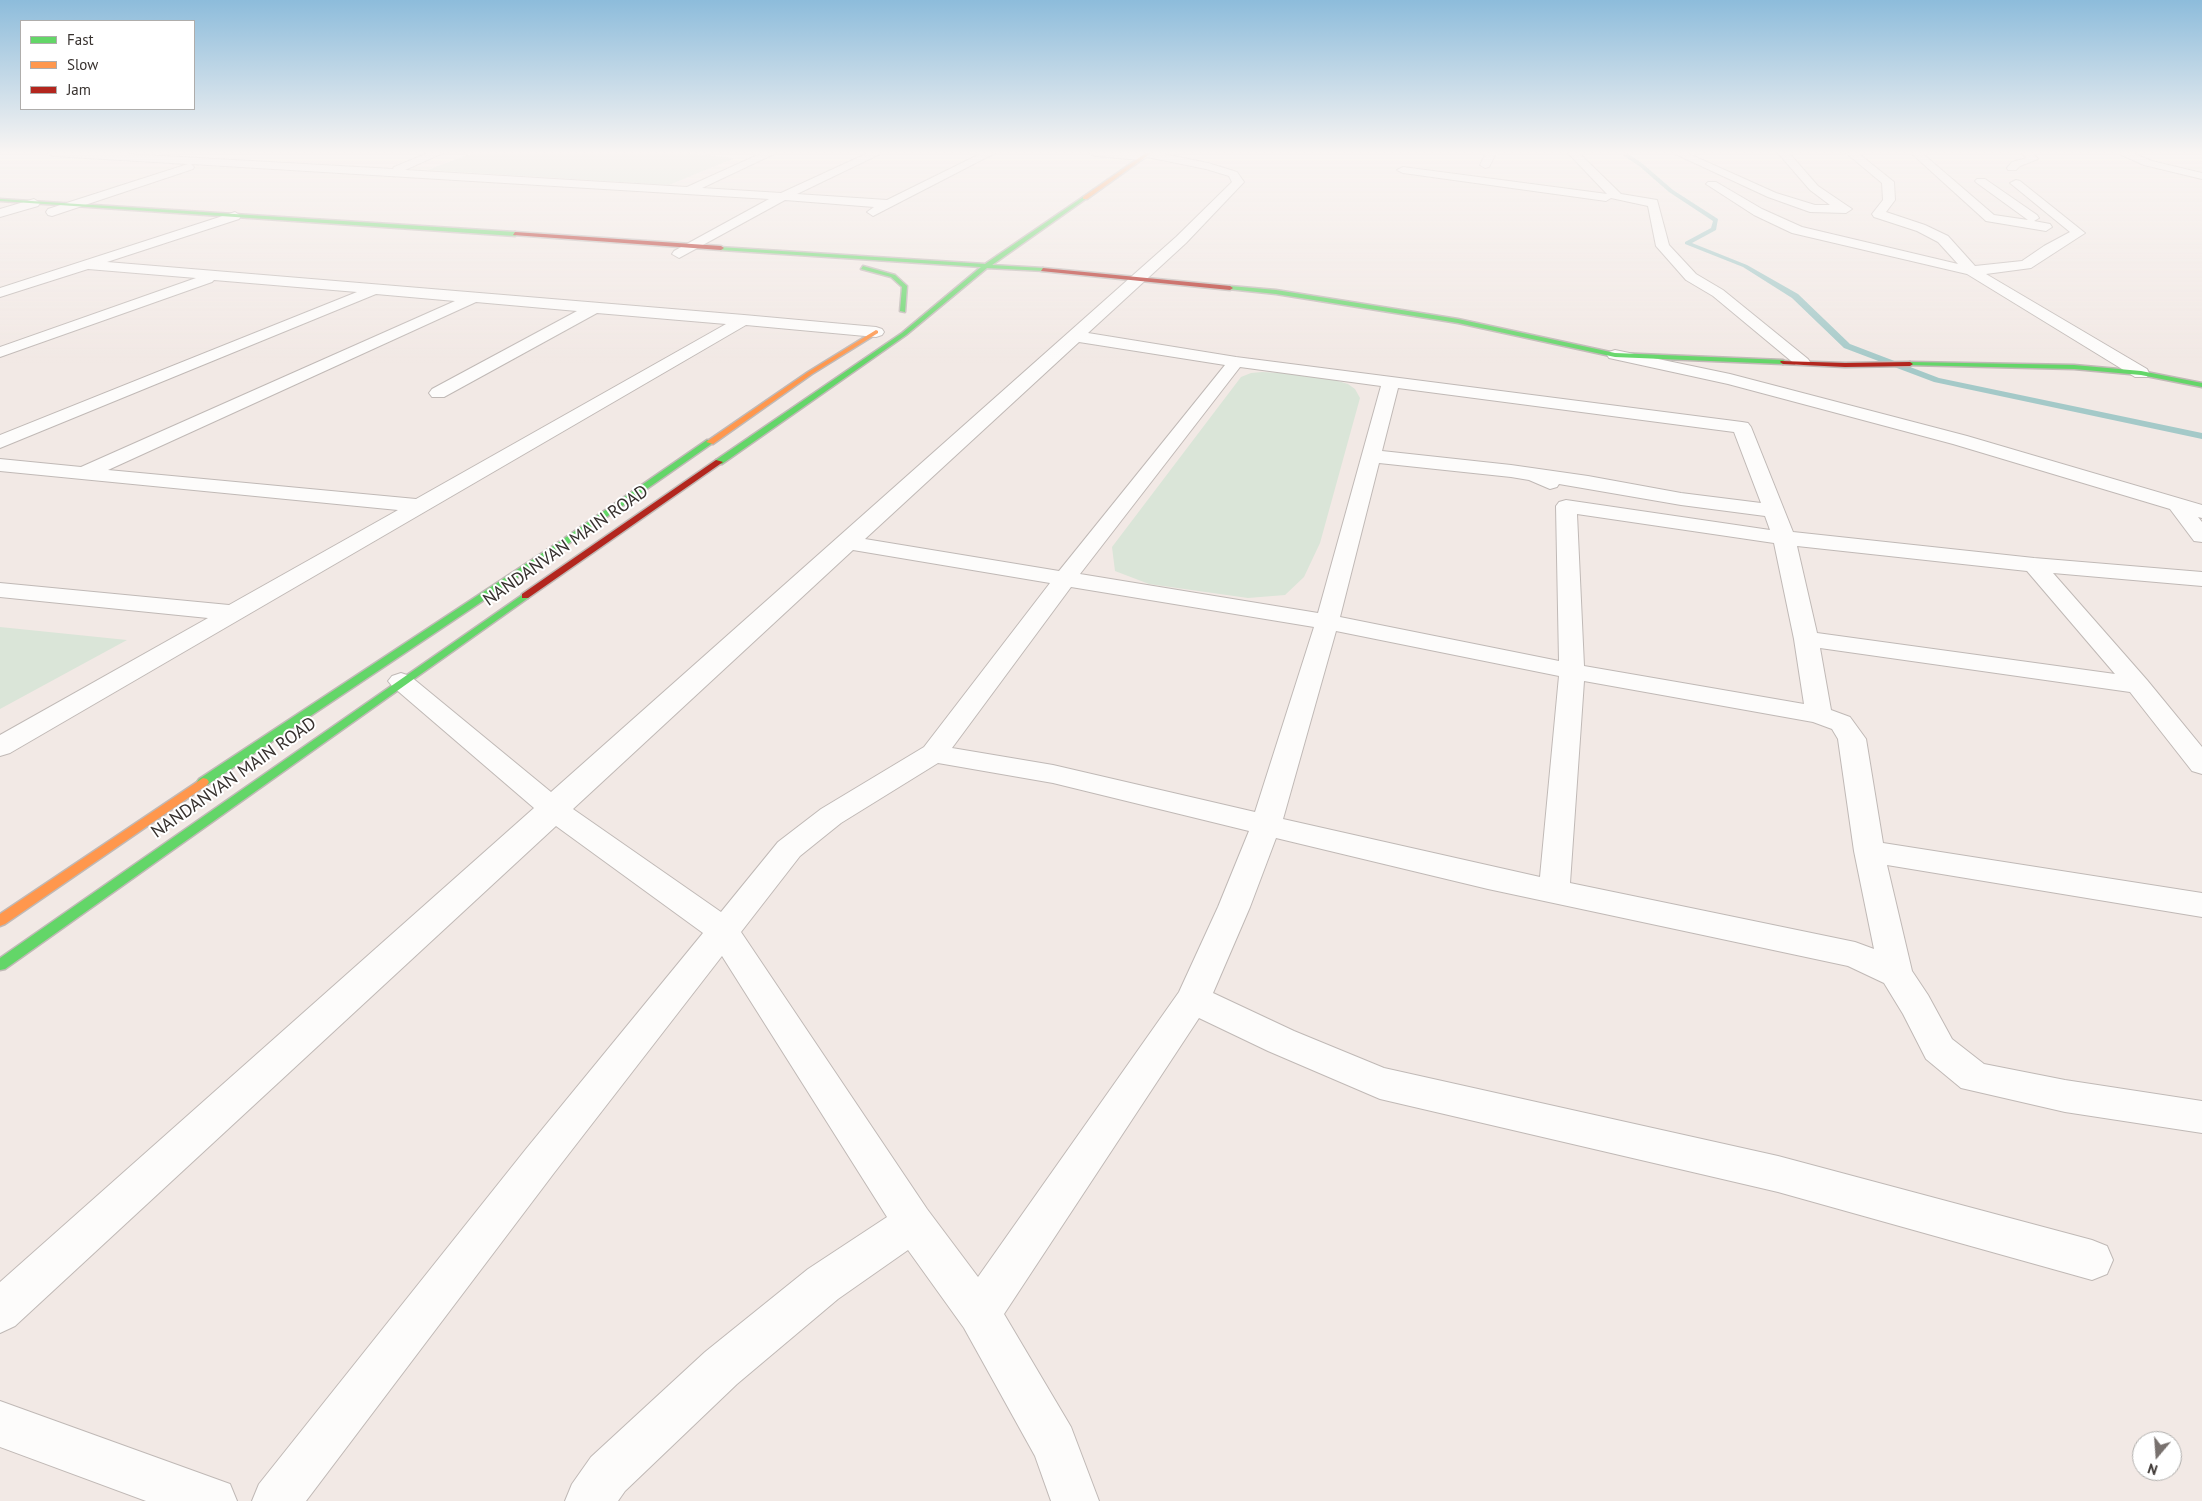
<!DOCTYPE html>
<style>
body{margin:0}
#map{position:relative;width:2202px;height:1501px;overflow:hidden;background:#f2e9e5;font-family:"PT Sans",sans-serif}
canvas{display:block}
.legend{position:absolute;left:20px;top:20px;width:175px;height:90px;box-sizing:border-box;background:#fff;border:1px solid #afadab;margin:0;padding:6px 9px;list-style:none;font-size:15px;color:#37312e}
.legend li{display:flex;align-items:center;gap:10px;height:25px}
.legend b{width:25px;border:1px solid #afadab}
.north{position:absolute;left:2132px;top:1431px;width:50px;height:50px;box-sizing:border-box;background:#fff;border:1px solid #afadab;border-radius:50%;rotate:198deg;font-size:14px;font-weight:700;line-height:20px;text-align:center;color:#37312e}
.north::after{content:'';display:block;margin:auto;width:18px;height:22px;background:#78716e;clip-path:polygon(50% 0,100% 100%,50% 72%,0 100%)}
</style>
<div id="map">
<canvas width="2202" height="1501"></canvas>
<ul class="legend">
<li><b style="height:6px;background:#63d668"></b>Fast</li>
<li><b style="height:6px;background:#ff974d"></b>Slow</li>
<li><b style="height:6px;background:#b3261e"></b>Jam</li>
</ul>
<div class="north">N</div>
</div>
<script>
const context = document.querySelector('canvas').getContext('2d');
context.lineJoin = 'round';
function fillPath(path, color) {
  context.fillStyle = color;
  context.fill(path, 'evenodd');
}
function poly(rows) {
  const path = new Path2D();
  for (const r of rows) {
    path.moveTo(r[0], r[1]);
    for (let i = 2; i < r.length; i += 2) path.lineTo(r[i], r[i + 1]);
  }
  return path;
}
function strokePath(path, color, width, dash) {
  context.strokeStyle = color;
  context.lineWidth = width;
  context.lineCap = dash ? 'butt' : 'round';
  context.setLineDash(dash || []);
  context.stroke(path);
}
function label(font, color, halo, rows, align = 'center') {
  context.font = font + ' "PT Sans",sans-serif';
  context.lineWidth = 4;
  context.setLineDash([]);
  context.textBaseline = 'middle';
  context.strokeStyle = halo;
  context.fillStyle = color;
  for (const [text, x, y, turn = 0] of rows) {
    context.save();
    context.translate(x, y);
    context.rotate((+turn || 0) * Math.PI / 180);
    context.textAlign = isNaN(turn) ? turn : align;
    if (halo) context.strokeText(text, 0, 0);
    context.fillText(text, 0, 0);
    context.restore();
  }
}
fillPath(poly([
 [473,153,686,153,735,158,669,185,427,170],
 [1262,372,1301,374,1331,379,1348,384,1355,389,1360,398,1320,543,1304,577,1285,595,1248,598,1149,584,1115,571,1112,547,1241,377,1251,373],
 [0,627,127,640,0,709]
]), '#dae5d8');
fillPath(poly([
 [1620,153,1627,153,1643,164,1673,190,1718,219,1716,230,1692,243,1747,265,1798,294,1850,344,1939,378,2202,433,2202,439,1934,382,1844,348,1792,298,1743,267,1685,244,1685,242,1711,228,1713,221,1669,192,1639,166,1620,153]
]), '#a4c9c8');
const street = poly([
 [48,153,110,153,393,169,394,167,428,153,443,153,405,170,687,187,762,153,776,153,702,188,781,193,868,153,882,153,797,194,887,200,982,153,995,153,873,216,867,212,874,207,785,200,679,258,672,254,674,251,769,199,191,164,194,167,193,169,52,216,48,215,46,212,48,209,188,164,53,156,48,153],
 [1090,153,1159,153,1208,163,1237,172,1244,182,1186,243,1088,333,1236,357,1742,422,1748,423,1751,427,1793,532,2034,558,2202,572,2202,586,2053,573,2147,680,2202,747,2202,774,2192,771,2130,692,1820,648,1831,710,1850,717,1866,739,1883,843,2202,893,2202,917,1887,865,1912,971,1928,995,1952,1039,1984,1064,2065,1080,2202,1101,2202,1133,2065,1112,1961,1088,1926,1059,1903,1014,1884,983,1848,966,1488,889,1276,838,1250,907,1213,993,1294,1031,1384,1068,1778,1156,2092,1240,2107,1246,2113,1260,2107,1274,2092,1280,1778,1192,1380,1099,1268,1051,1199,1018,1004,1314,1071,1427,1099,1501,1051,1501,1035,1456,964,1328,908,1250,838,1299,737,1384,625,1491,618,1501,565,1501,572,1484,591,1457,705,1352,808,1269,887,1217,722,956,554,1173,306,1501,252,1501,259,1484,526,1149,703,933,556,826,15,1326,0,1333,0,1282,534,808,392,686,388,681,392,676,401,673,410,676,551,792,1176,237,1232,182,1229,176,1206,169,1147,157,1142,160,1095,156,1090,153],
 [1079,342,1225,365,1059,571,865,539,1079,342],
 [1240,367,1381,386,1318,613,1080,574,1240,367],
 [1398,388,1734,432,1761,503,1681,493,1588,476,1511,465,1382,451,1398,388],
 [1379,463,1511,477,1529,480,1550,489,1557,487,1559,484,1681,505,1765,516,1770,530,1566,500,1559,502,1556,506,1559,661,1340,617,1379,463],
 [1577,514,1774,543,1794,639,1804,704,1584,666,1577,514],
 [1797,546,2027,571,2115,674,1817,633,1797,546],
 [853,550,1050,583,924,747,821,809,778,842,721,912,573,809,853,550],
 [1071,587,1314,627,1255,812,1053,765,952,748,1071,587],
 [1336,631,1559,676,1540,877,1283,819,1336,631],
 [1584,681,1813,722,1832,729,1838,739,1854,851,1874,949,1855,942,1570,883,1584,681],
 [938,763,1053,783,1249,831,1218,907,1179,992,978,1277,927,1209,741,932,800,856,841,823,938,763],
 [1486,153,1496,153,1489,167,1485,168,1480,165,1486,153],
 [1568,153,1579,153,1621,194,1657,200,1669,245,1696,274,1723,290,1808,359,1810,362,1808,365,1796,365,1713,296,1686,280,1656,246,1648,206,1611,198,1606,201,1403,173,1397,170,1403,167,1607,194,1568,153],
 [1673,153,1687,153,1776,193,1815,205,1830,205,1810,190,1778,153,1789,153,1818,186,1852,209,1846,213,1810,212,1768,197,1673,153],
 [1846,153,1858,153,1894,182,1895,200,1886,212,1925,225,1948,236,1975,266,2022,261,2044,246,2070,232,2010,183,2016,180,2020,181,2085,233,2031,268,1986,274,2147,369,2149,373,2147,377,2135,377,1967,274,1792,233,1754,215,1706,184,1708,182,1716,182,1762,209,1802,227,1958,264,1938,242,1917,231,1874,217,1872,214,1883,200,1882,183,1846,153],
 [1911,153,1922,153,1994,215,2028,220,1977,183,1975,181,1977,179,1985,179,2037,215,2039,218,2034,221,2050,224,2052,227,2046,231,1986,221,1911,153],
 [2022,153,2033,153,2038,159,2020,166,2016,170,2008,170,2007,168,2012,162,2026,158,2022,153],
 [2117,153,2132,153,2152,161,2202,173,2202,179,2144,165,2117,153],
 [34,199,40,203,38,206,0,217,0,209,34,199],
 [235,212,241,216,239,219,107,262,744,315,876,327,882,329,884,332,882,335,876,337,746,325,10,753,0,756,0,735,208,618,0,597,0,583,229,605,398,510,0,471,0,459,81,467,455,301,376,294,0,448,0,435,357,292,214,280,212,282,0,357,0,347,196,278,88,269,0,297,0,288,235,212],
 [476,302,577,311,432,389,429,393,432,397,444,397,597,313,726,324,416,499,108,470,476,302],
 [1615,350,1730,374,1967,436,2202,505,2202,518,2198,517,2202,522,2202,542,2194,541,2170,509,1953,444,1728,384,1609,358,1607,355,1609,352,1615,350],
 [0,1401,230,1484,237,1501,146,1501,0,1447,0,1401]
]);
const fast = poly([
 [1083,197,1087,198,992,265,1043,268,1045,271,987,268,906,335,722,464,716,464,716,460,902,333,981,267,721,250,719,247,985,264,1083,197],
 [0,199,515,232,518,234,515,236,0,201,0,199],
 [863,266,895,275,907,286,905,312,900,311,902,287,891,277,861,269,863,266],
 [1230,286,1276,290,1458,319,1615,353,1783,360,1786,362,1783,364,1615,357,1458,323,1276,294,1228,289,1227,288,1230,286],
 [1910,362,2074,365,2141,371,2202,383,2202,387,2141,375,2074,369,1908,365,1907,364,1910,362],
 [707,440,714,442,565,546,207,785,199,785,197,782,199,779,559,542,707,440],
 [525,593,530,596,528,598,5,969,0,970,0,958,525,593]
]);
const slow = poly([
 [1146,153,1151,153,1087,199,1083,199,1083,197,1146,153],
 [876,330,878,331,878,333,812,374,713,444,706,442,808,372,876,330],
 [203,778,207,779,209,782,207,785,5,924,0,926,0,914,203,778]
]);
const jam = poly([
 [515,232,721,246,724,248,721,250,513,235,515,232],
 [1043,268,1230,286,1233,288,1230,290,1041,271,1043,268],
 [1781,361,1845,363,1910,362,1913,364,1910,366,1845,367,1783,364,1780,362,1781,361],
 [716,460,723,462,528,598,522,598,522,594,716,460]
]);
strokePath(street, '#c0b9b6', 2);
strokePath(fast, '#c0b9b6', 3);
strokePath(slow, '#c0b9b6', 3);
strokePath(jam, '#c0b9b6', 3);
fillPath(street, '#fdfcfb');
fillPath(fast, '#63d668');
fillPath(slow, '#ff974d');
fillPath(jam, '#b3261e');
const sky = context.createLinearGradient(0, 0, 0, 363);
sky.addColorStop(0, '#8dbcdb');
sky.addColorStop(0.42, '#f9f5f3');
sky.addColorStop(1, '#f9f5f300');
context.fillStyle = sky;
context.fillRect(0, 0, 2202, 363);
label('18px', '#37312e', '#fff', [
 ["NANDANVAN MAIN ROAD",566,546,-35],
 ["NANDANVAN MAIN ROAD",234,778,-35]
]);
</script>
